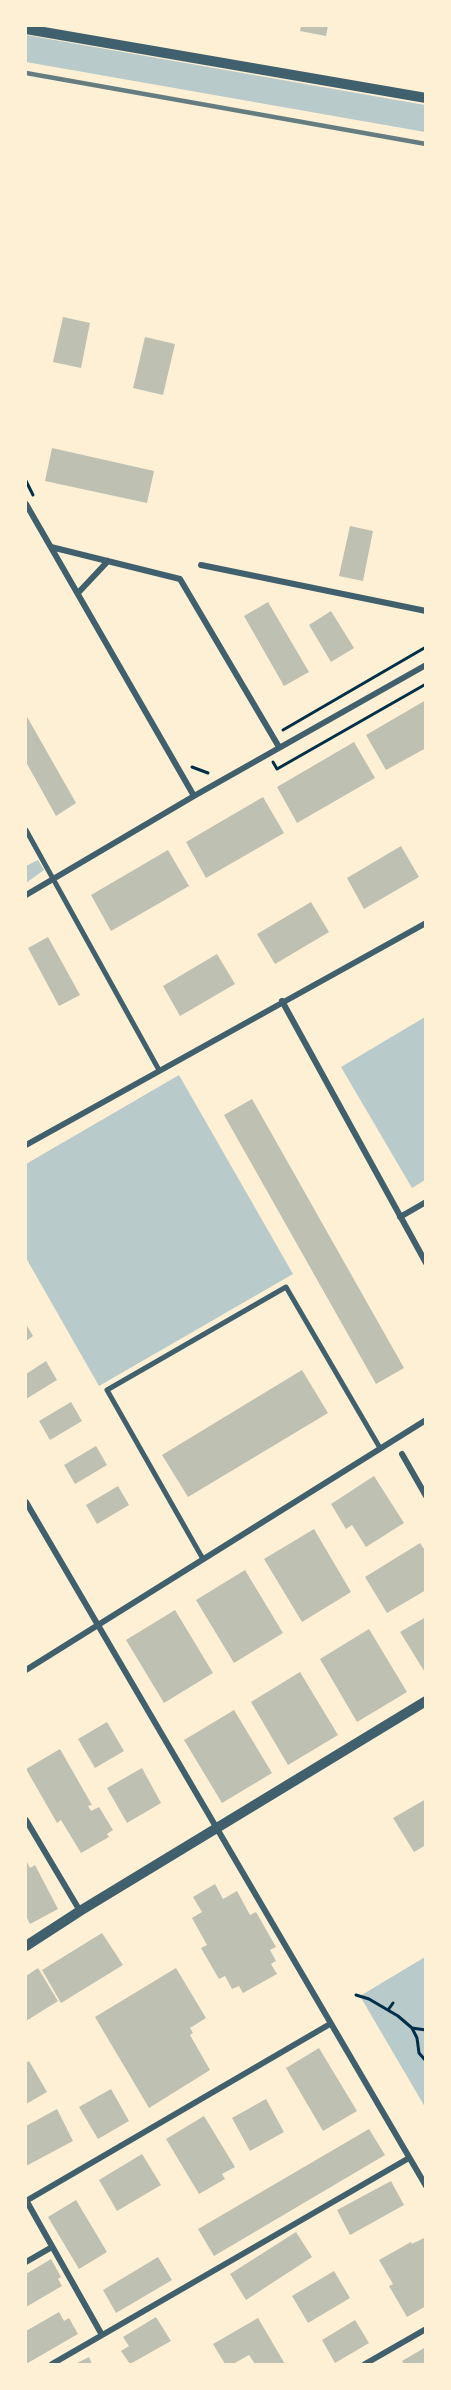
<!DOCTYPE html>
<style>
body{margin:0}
#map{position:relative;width:451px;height:2390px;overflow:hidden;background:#fdf0d5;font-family:Rubik,sans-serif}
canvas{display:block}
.frame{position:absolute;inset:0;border:27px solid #fdf0d5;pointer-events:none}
</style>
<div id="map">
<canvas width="451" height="2390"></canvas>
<div class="frame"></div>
</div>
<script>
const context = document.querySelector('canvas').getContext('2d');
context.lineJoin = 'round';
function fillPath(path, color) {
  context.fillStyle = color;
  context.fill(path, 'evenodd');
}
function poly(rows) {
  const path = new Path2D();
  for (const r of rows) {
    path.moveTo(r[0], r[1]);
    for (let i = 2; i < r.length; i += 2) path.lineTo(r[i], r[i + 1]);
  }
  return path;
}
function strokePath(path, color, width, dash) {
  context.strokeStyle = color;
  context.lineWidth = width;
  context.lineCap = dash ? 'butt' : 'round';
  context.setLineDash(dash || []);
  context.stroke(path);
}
fillPath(poly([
 [26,35,425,105,425,132,26,62],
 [38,860,44,870,26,883,26,866],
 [425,1017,425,1180,412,1188,341,1067],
 [179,1075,293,1274,99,1386,26,1258,26,1164],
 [425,1957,425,2107,360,1996]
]), '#b9caca');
fillPath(poly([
 [301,26,328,26,326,36,300,31],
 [63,317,90,323,81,368,53,362],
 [145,337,175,344,163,395,133,388],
 [52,448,154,471,147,503,45,481],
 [350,526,373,531,363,581,339,576],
 [268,602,309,672,284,686,244,616],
 [331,611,354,648,331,662,309,625],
 [426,700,426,748,386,770,366,735],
 [26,715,76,803,56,816,26,762],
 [354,742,375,778,297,823,277,787],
 [263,797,284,833,206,878,186,842],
 [401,846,419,877,364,909,347,878],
 [168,850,189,886,111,931,91,895],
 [311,902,329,932,275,964,257,934],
 [48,937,80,995,59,1006,28,948],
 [217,954,235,984,180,1016,163,986],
 [252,1099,404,1368,376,1384,224,1115],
 [26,1324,33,1336,26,1341],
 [46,1361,57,1380,26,1399,26,1374],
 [302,1370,328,1413,188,1497,162,1455],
 [71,1402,82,1421,50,1440,39,1421],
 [96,1446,107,1465,75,1484,64,1465],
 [374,1476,404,1523,366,1547,352,1525,346,1529,331,1504],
 [118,1486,129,1505,97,1524,86,1505],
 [314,1529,351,1592,302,1622,264,1559],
 [420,1543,426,1552,426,1590,387,1613,365,1577],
 [245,1570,283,1633,234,1663,196,1600],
 [175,1610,213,1673,164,1703,126,1640],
 [426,1617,426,1674,400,1632],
 [369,1629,407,1692,357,1722,320,1659],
 [300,1672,338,1735,288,1765,251,1702],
 [234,1710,272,1773,222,1803,184,1740],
 [107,1722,124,1751,95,1768,78,1739],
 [60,1749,92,1805,88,1806,91,1811,99,1807,113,1830,107,1834,109,1837,81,1853,61,1820,57,1823,26,1769],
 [142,1768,161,1803,127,1823,107,1788],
 [426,1799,426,1845,414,1852,393,1818],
 [26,1860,30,1868,35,1865,58,1909,30,1924,26,1916],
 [215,1884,223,1899,237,1891,250,1915,256,1912,276,1947,270,1950,276,1961,271,1964,277,1974,243,1993,239,1986,232,1989,225,1976,219,1979,201,1948,207,1945,192,1918,202,1912,193,1897],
 [102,1933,123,1965,61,2003,42,1970],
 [38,1968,58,2001,26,2021,26,1976],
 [176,1968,206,2018,190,2028,193,2033,190,2035,210,2070,149,2108,95,2017],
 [319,2048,357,2111,323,2131,286,2068],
 [29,2061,47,2092,26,2104,26,2063],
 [111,2089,129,2121,98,2139,79,2107],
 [266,2099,284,2132,250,2151,232,2118],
 [57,2109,73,2141,26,2166,26,2126],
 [204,2116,235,2167,222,2174,225,2179,199,2194,166,2139],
 [369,2129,385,2155,214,2256,198,2229],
 [142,2154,161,2185,117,2211,99,2180],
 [391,2181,404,2205,350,2235,337,2210],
 [76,2200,107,2252,79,2269,48,2217],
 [296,2232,312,2257,246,2300,230,2274],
 [426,2237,426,2275,424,2276,426,2306,407,2317,389,2286,393,2284,379,2260,411,2242,412,2244],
 [158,2257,172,2280,116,2313,103,2290],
 [51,2259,61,2277,58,2279,62,2286,26,2307,26,2274],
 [334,2271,350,2298,308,2323,292,2296],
 [59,2312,64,2321,69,2318,78,2334,26,2364,26,2331],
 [156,2317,171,2341,130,2364,121,2351,129,2346,123,2337],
 [258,2318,285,2364,255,2364,249,2355,233,2364,225,2364,213,2344],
 [355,2320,369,2343,335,2363,322,2340],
 [426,2347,426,2364,404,2364,402,2361],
 [89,2357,92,2364,75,2364]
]), '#bec0b2');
strokePath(poly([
 [26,481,33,495],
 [283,730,426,647],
 [273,762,277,769,426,684],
 [192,767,208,773],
 [356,1995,369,1999,398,2016,412,2028,426,2030],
 [388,2010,393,2003],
 [412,2028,417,2038,419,2053,426,2061]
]), '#003049', 3);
strokePath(poly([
 [26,830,159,1070],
 [203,1559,107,1390,286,1287,380,1448]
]), '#3f606c', 5);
strokePath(poly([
 [26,504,194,796],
 [51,547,180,579,279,747],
 [201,565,426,611],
 [78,593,108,561],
 [26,895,194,796,426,665],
 [282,1001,426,1263],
 [26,1145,426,923],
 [400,1217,426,1202],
 [402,1454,426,1496],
 [26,1502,426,2186],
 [26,1670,426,1420],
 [26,1820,80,1911],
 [26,2200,102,2335],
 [26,2201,330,2024],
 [26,2262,52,2247],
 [52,2364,409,2158],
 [365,2364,426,2329]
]), '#3f606c', 6);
strokePath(poly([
 [26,29,426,98],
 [26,1946,80,1911,426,1701]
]), '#3f606c', 10);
strokePath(poly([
 [26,73,426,144]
]), '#657d81', 4.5);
</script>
